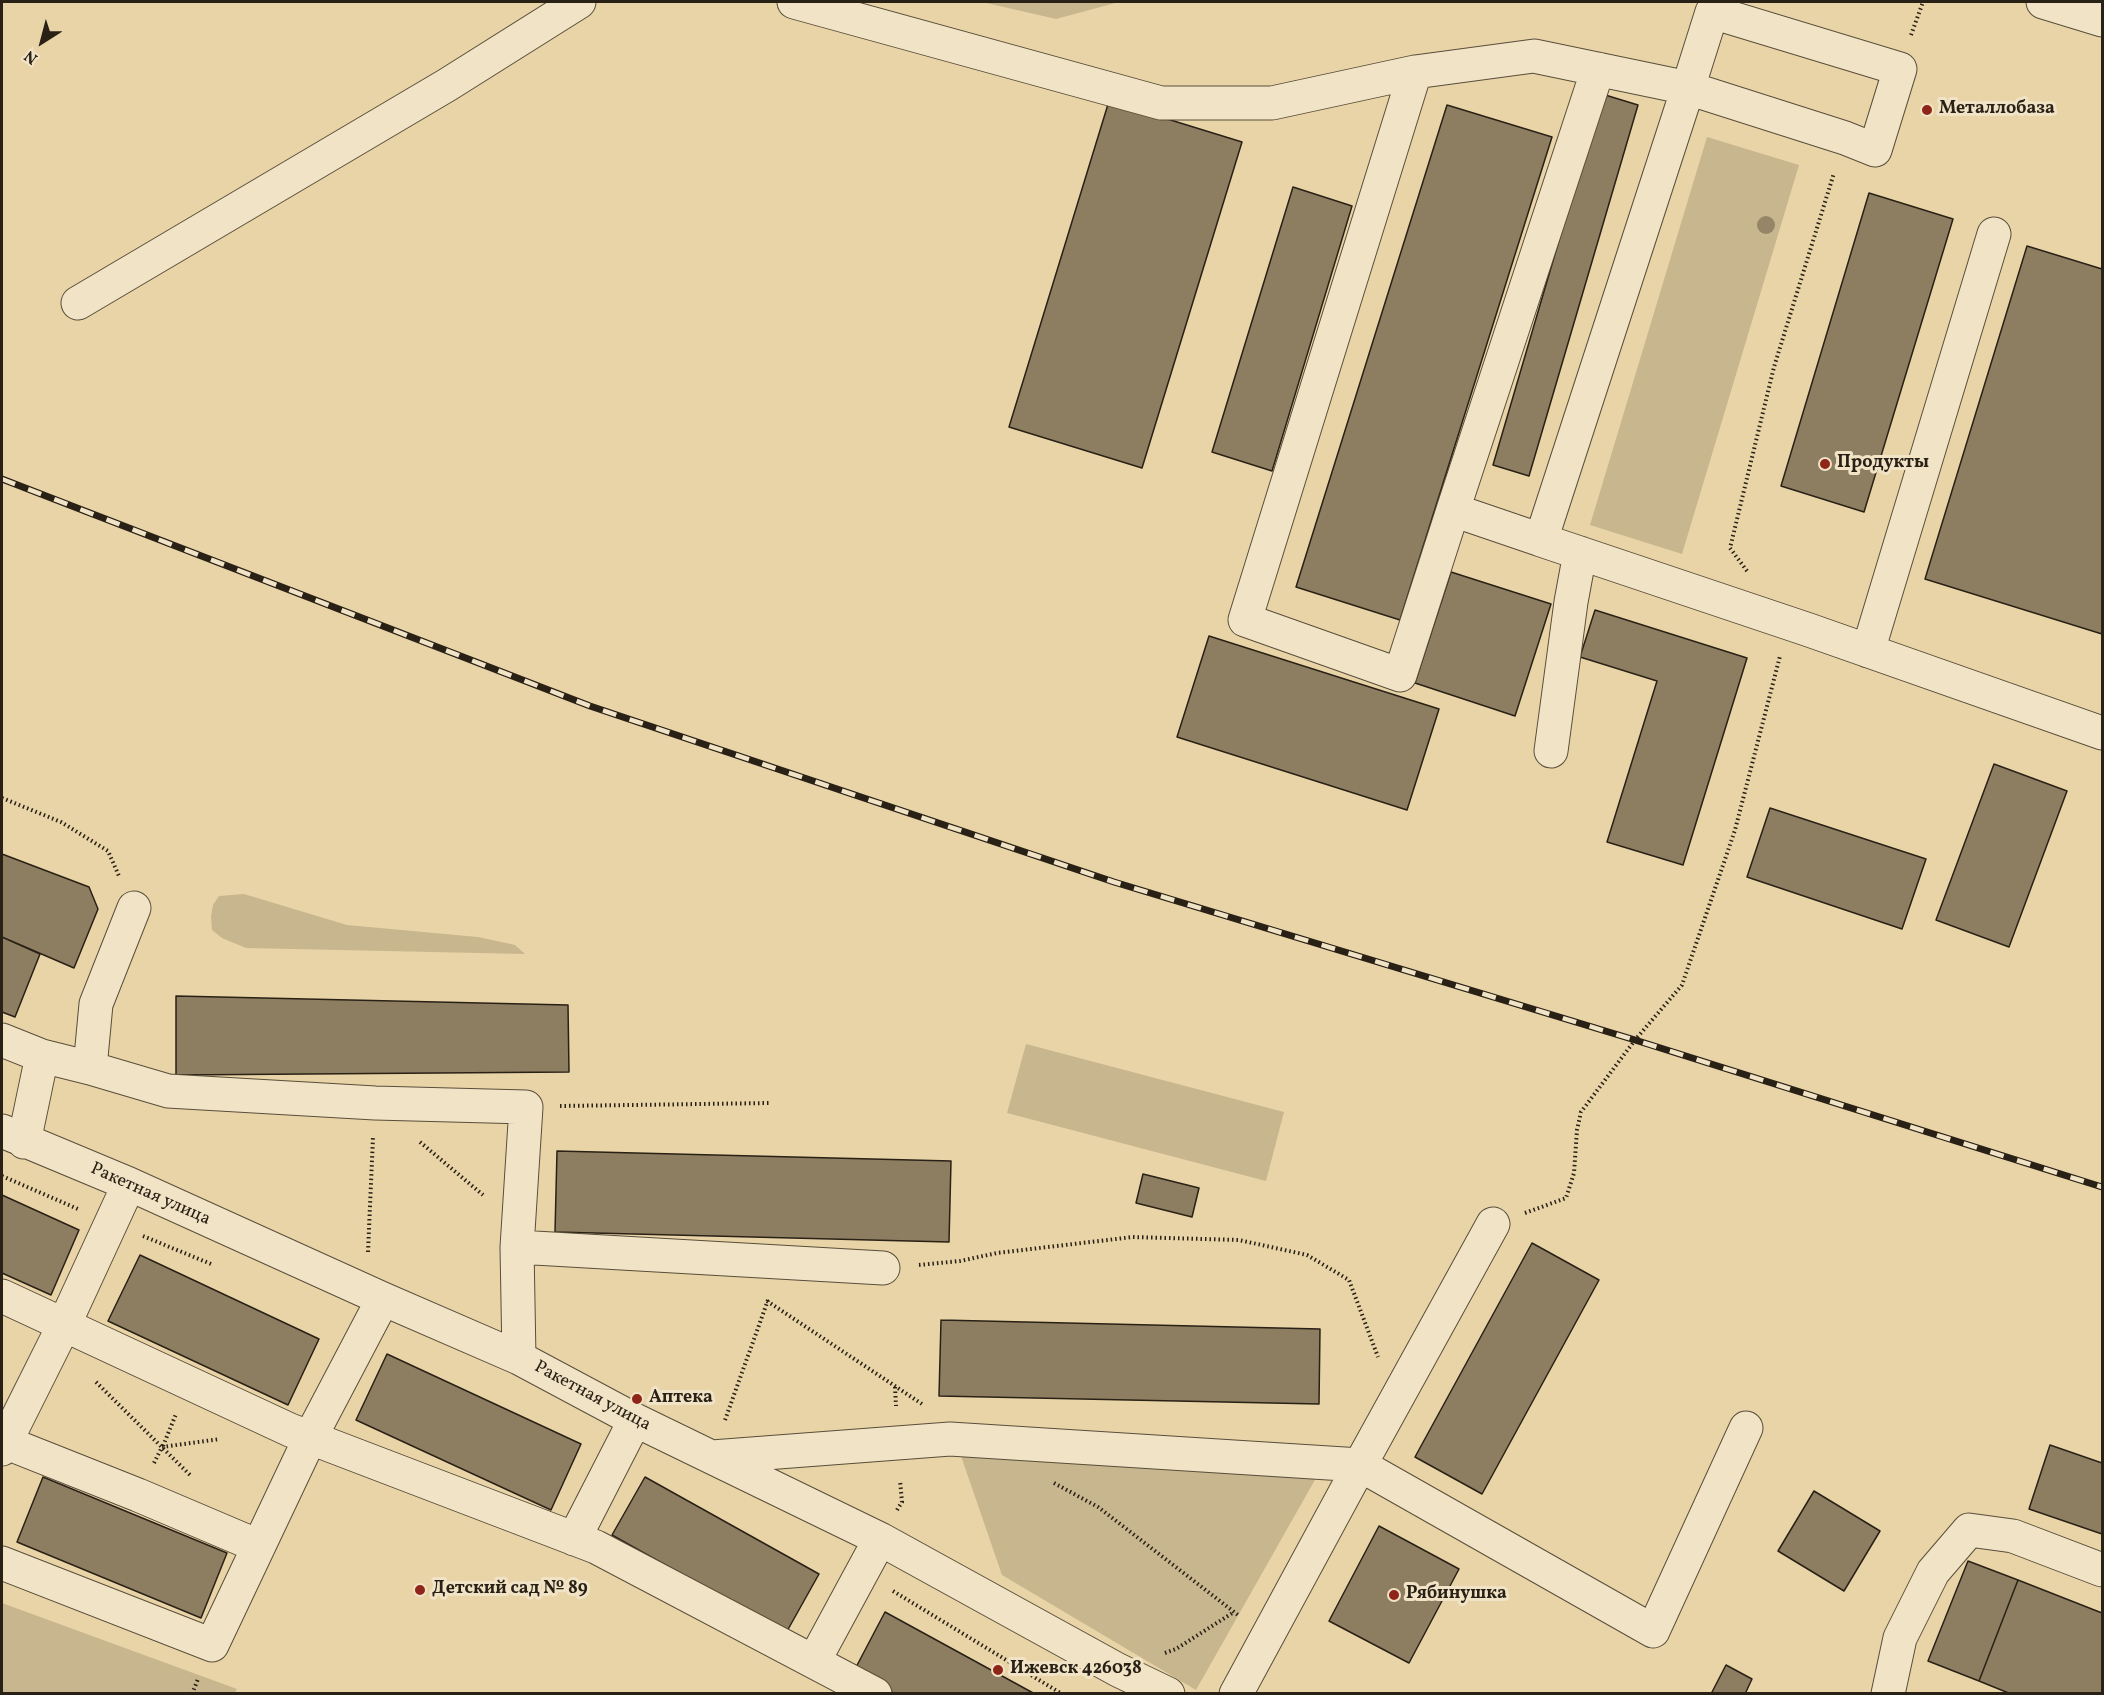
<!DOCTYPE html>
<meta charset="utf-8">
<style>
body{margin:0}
#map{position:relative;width:2104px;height:1695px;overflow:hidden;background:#e9d4a7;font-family:Vollkorn,serif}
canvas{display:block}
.frame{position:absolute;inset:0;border:3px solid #292116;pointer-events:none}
.north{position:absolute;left:12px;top:12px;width:60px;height:60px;-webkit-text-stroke:4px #f1e3c6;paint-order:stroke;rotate:216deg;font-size:16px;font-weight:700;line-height:24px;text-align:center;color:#292116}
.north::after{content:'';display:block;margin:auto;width:21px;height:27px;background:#292116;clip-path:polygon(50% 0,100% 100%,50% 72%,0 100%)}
</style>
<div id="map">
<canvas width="2104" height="1695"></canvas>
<div class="frame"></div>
<div class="north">N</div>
</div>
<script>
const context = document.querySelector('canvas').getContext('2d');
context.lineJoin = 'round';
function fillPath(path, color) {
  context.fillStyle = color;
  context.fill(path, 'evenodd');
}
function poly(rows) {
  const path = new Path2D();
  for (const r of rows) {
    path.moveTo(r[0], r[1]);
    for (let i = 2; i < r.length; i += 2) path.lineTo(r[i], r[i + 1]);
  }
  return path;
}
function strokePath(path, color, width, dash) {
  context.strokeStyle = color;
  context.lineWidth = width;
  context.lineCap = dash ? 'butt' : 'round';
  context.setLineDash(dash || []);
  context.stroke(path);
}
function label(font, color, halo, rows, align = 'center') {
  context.font = font + ' Vollkorn,serif';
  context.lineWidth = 6;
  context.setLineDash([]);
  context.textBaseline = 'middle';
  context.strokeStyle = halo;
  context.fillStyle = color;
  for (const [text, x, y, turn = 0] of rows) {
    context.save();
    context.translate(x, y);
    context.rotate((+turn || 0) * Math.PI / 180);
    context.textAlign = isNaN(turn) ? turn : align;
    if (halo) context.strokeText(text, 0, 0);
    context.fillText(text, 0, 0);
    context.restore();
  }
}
fillPath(poly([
 [982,2,1119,2,1056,19],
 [1707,137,1799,165,1682,554,1590,525],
 [244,894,347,925,478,937,515,945,525,954,246,948,222,938,212,930,211,917,213,905,219,896],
 [1026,1044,1284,1112,1266,1181,1007,1113],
 [960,1453,1316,1478,1196,1690,1002,1575],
 [2,1603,237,1689,234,1694,2,1693]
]), '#c8b68e');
const building = poly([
 [1602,94,1638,105,1529,476,1493,465,1602,94],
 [1109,101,1242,142,1142,468,1009,427,1109,101],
 [1447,105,1552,137,1400,620,1296,587,1447,105],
 [1293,187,1352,206,1272,471,1212,452,1293,187],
 [1869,193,1953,219,1864,512,1781,486,1869,193],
 [2027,246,2102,269,2102,634,1925,579,2027,246],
 [1451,572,1551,604,1515,716,1415,683,1451,572],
 [1595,610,1747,658,1683,865,1607,842,1657,681,1580,657,1595,610],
 [1209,636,1439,709,1407,810,1177,737,1209,636],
 [1994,764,2067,791,2009,947,1936,920,1994,764],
 [1770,808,1926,859,1902,929,1747,877,1770,808],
 [2,854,89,887,98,909,74,968,2,937,2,854],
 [2,937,40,954,15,1017,2,1012,2,937],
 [176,996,568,1005,569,1072,176,1075,176,996],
 [557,1151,951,1161,949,1242,555,1232,557,1151],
 [1143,1174,1199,1188,1192,1217,1136,1203,1143,1174],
 [2,1195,79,1230,51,1295,2,1273,2,1195],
 [1532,1243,1599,1280,1482,1494,1415,1457,1532,1243],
 [140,1255,319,1339,288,1405,108,1321,140,1255],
 [941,1320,1320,1329,1319,1404,939,1396,941,1320],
 [387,1354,581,1444,551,1510,356,1420,387,1354],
 [2050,1445,2102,1463,2102,1534,2029,1509,2050,1445],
 [43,1477,227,1553,201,1618,17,1542,43,1477],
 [645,1477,819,1574,786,1633,612,1535,645,1477],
 [1814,1491,1880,1531,1844,1591,1778,1551,1814,1491],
 [1379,1526,1459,1569,1409,1663,1329,1621,1379,1526],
 [1968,1561,2018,1580,1979,1681,1928,1661,1968,1561],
 [2018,1580,2102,1613,2102,1694,2011,1694,1979,1681,2018,1580],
 [885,1612,1035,1694,895,1694,854,1671,885,1612],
 [1726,1665,1752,1679,1745,1694,1711,1694,1726,1665]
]);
fillPath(building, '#8d7e61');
strokePath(building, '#292116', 1.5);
const minor = poly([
 [794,2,1161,103,1272,103,1415,72,1534,56,1688,88,1541,540,1809,630,2102,733],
 [2043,2,2102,20],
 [1712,12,1900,69,1875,150,1845,138,1688,88,1712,12,1719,2],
 [1415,72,1245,620,1400,675,1453,510,1541,540],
 [78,303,447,85,579,2],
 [1453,510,1598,69],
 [1868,651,1994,234],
 [1551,751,1571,602,1580,553],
 [2,1040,42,1056,90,1068,168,1091,375,1103,526,1107,517,1247,883,1268],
 [90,1068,96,1004,134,908],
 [2,1131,129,1184,383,1299,519,1358,635,1420,880,1539,1118,1670,1168,1694],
 [24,1142,42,1056],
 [1493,1224,1360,1465,1653,1631,1746,1428],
 [517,1247,519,1358],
 [2,1296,290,1430,596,1547,875,1694],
 [2,1441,138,1495,258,1546],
 [2,1449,64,1325,129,1184],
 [712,1457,950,1439,1360,1465,1236,1694],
 [574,1539,635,1420],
 [2,1563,212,1645,310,1438,383,1299],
 [814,1661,880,1539],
 [1888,1694,1900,1638,1933,1572,1969,1530,2013,1536,2102,1570]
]);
strokePath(minor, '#594e3a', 35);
strokePath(poly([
 [1911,35,1923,2],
 [1747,571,1730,548,1774,367,1834,173],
 [2,798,61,822,108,851,119,876],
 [560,1106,771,1103],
 [420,1142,483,1195],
 [2,1176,78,1209],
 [1525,1213,1566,1198,1574,1173,1577,1130,1581,1112,1635,1040,1682,985,1735,830,1780,656],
 [143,1236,211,1264],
 [368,1252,373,1137],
 [919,1265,960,1261,997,1253,1133,1237,1239,1240,1307,1255,1349,1280,1378,1357],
 [767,1301,922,1404],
 [96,1382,191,1476],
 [895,1387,896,1406],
 [725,1420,768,1300],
 [163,1446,176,1414],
 [154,1463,162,1447,220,1439],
 [1054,1483,1098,1507,1238,1615],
 [897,1510,902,1502,900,1480],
 [893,1591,1062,1694],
 [1165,1653,1176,1649,1234,1612],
 [192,1694,198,1679]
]), '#292116', 4, [1.5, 3]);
strokePath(minor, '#f1e3c6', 33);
const rail = poly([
 [2,479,590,706,1114,882,1635,1040,2102,1187]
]);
strokePath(rail, '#292116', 7);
strokePath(rail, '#f1e3c6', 4.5, [14]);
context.fillStyle = '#958668';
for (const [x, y] of [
 [1766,225]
]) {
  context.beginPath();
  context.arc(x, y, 9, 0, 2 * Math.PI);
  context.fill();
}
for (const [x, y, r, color] of [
 [1927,110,6,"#8f2418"],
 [1825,464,6,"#8f2418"],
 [637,1399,6,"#8f2418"],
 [420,1590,6,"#8f2418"],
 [1394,1595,6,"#8f2418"],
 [998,1670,6,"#8f2418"]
]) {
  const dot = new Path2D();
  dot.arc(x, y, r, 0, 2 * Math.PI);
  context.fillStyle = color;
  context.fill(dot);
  strokePath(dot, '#f1e3c6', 2);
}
label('bold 18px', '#292116', '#f1e3c6', [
 ["Металлобаза",1939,110],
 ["Продукты",1837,464],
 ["Аптека",649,1399],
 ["Детский сад № 89",432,1590],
 ["Рябинушка",1406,1595],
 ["Ижевск 426038",1010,1670]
], 'left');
label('18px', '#292116', '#f1e3c6', [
 ["Ракетная улица",150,1195,24],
 ["Ракетная улица",592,1397,28]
]);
</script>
